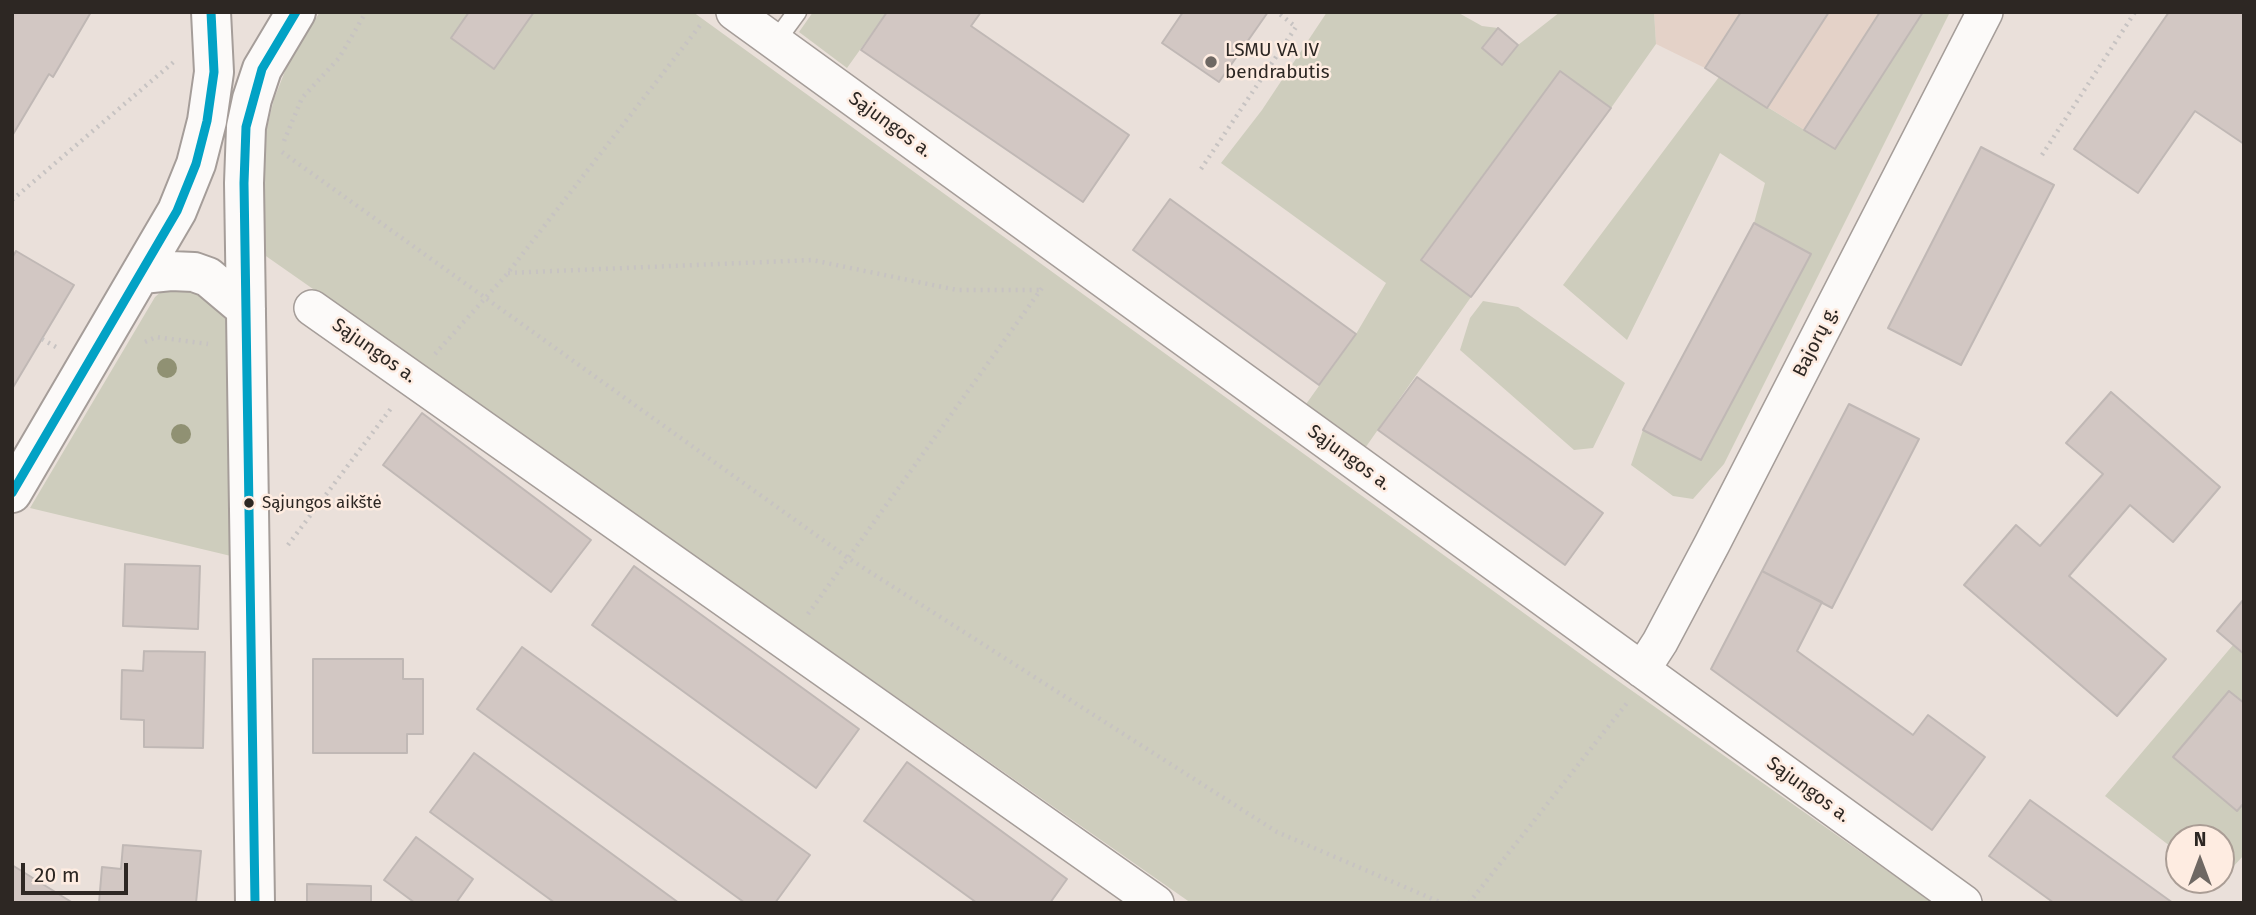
<!DOCTYPE html>
<meta charset="utf-8">
<style>
body{margin:0}
#map{position:relative;width:2256px;height:915px;overflow:hidden;background:#eae0da;font-family:"Fira Sans",sans-serif}
canvas{display:block}
.frame{position:absolute;inset:0;border:14px solid #2d2723;pointer-events:none}
.north{position:absolute;left:2165px;top:824px;width:70px;height:70px;box-sizing:border-box;background:#feece1;border:2px solid #aa9d95;border-radius:50%;rotate:0deg;font-size:19px;font-weight:700;line-height:28px;text-align:center;color:#2d2723}
.north::after{content:'';display:block;margin:auto;width:24px;height:32px;background:#6f6863;clip-path:polygon(50% 0,100% 100%,50% 72%,0 100%)}
.scale{position:absolute;left:21px;top:863px;width:107px;height:32px;box-sizing:border-box;border:4px solid #2d2723;border-top:0;padding-left:9px;font-size:21px;line-height:24px;white-space:nowrap;color:#2d2723;-webkit-text-stroke:5px #feece1;paint-order:stroke}
</style>
<div id="map">
<canvas width="2256" height="915"></canvas>
<div class="frame"></div>
<div class="north">N</div>
<div class="scale">20 m</div>
</div>
<script>
const context = document.querySelector('canvas').getContext('2d');
context.lineJoin = 'round';
function fillPath(path, color) {
  context.fillStyle = color;
  context.fill(path, 'evenodd');
}
function poly(rows) {
  const path = new Path2D();
  for (const r of rows) {
    path.moveTo(r[0], r[1]);
    for (let i = 2; i < r.length; i += 2) path.lineTo(r[i], r[i + 1]);
  }
  return path;
}
function strokePath(path, color, width, dash) {
  context.strokeStyle = color;
  context.lineWidth = width;
  context.lineCap = dash ? 'butt' : 'round';
  context.setLineDash(dash || []);
  context.stroke(path);
}
function label(font, color, halo, rows, align = 'center') {
  context.font = font + ' "Fira Sans",sans-serif';
  context.lineWidth = 5;
  context.setLineDash([]);
  context.textBaseline = 'middle';
  context.strokeStyle = halo;
  context.fillStyle = color;
  for (const [text, x, y, turn = 0] of rows) {
    context.save();
    context.translate(x, y);
    context.rotate((+turn || 0) * Math.PI / 180);
    context.textAlign = isNaN(turn) ? turn : align;
    if (halo) context.strokeText(text, 0, 0);
    context.fillText(text, 0, 0);
    context.restore();
  }
}
fillPath(poly([
 [1654,12,1923,12,1835,149,1705,68,1656,44]
]), '#e4d2c8');
fillPath(poly([
 [320,12,693,12,1604,671,1933,903,1191,903,263,254,261,151,274,99,291,56],
 [813,12,887,12,847,68,799,32],
 [1327,12,1457,12,1482,26,1498,28,1482,48,1501,64,1518,45,1560,12,1654,12,1656,44,1611,108,1560,71,1421,259,1471,297,1363,451,1304,407,1356,334,1386,283,1221,163,1262,110],
 [1923,12,1950,12,1724,464,1693,499,1673,496,1631,465,1643,430,1701,460,1811,254,1754,223,1765,183,1720,153,1627,340,1563,285,1719,77,1835,149],
 [188,284,221,307,227,318,231,556,30,508,155,297,163,290],
 [1483,301,1518,307,1625,383,1593,448,1574,450,1460,350,1470,318],
 [2233,645,2244,654,2244,703,2229,691,2174,757,2237,810,2244,803,2244,855,2218,883,2214,880,2221,880,2221,838,2179,838,2179,853,2105,796]
]), '#cecdbd');
const building = poly([
 [12,12,91,12,53,77,49,74,12,136,12,12],
 [469,12,534,12,494,69,451,38,469,12],
 [887,12,981,12,971,26,1129,135,1083,202,861,50,887,12],
 [1183,12,1268,12,1219,82,1162,43,1183,12],
 [1741,12,1829,12,1767,108,1705,68,1741,12],
 [1880,12,1923,12,1835,149,1804,130,1880,12],
 [2169,12,2244,12,2244,144,2195,111,2138,193,2074,149,2169,12],
 [1498,28,1518,45,1502,65,1482,48,1498,28],
 [1560,71,1611,108,1471,297,1421,260,1560,71],
 [1981,147,2054,185,1961,365,1888,328,1981,147],
 [1170,199,1356,334,1319,385,1133,250,1170,199],
 [1754,223,1811,254,1701,460,1643,430,1754,223],
 [16,251,74,285,12,389,12,258,16,251],
 [1417,377,1603,513,1565,565,1378,430,1417,377],
 [2111,392,2220,487,2173,542,2130,505,2069,576,2166,659,2117,716,1964,585,2016,525,2040,546,2103,474,2066,443,2111,392],
 [1849,404,1919,439,1832,608,1762,571,1849,404],
 [422,413,591,540,551,592,383,465,422,413],
 [125,564,200,566,198,629,123,626,125,564],
 [634,566,859,729,816,788,592,625,634,566],
 [1762,571,1822,602,1797,651,1913,735,1928,715,1985,757,1932,830,1711,669,1762,571],
 [2244,599,2244,654,2217,631,2244,599],
 [522,647,810,855,775,903,745,903,477,709,522,647],
 [144,651,205,652,203,748,144,747,144,720,121,719,122,670,143,671,144,651],
 [313,659,403,659,403,679,423,679,423,734,407,734,407,753,313,753,313,659],
 [2229,691,2244,703,2244,803,2237,811,2173,757,2229,691],
 [474,753,679,903,555,903,430,812,474,753],
 [907,762,1067,879,1050,903,977,903,864,821,907,762],
 [2030,800,2173,903,2054,903,1989,856,2030,800],
 [416,837,473,879,456,903,415,903,384,880,416,837],
 [123,845,201,851,196,903,99,903,102,867,121,869,123,845],
 [12,865,73,903,12,903,12,865],
 [307,884,371,886,371,903,307,903,307,884]
]);
fillPath(building, '#d2c7c3');
strokePath(building, '#c0b8b5', 2);
const service = poly([
 [775,42,797,12]
]);
const minor = poly([
 [734,12,1964,903],
 [312,308,1156,903],
 [1642,670,1660,642,1712,544,1985,12]
]);
const tertiary = poly([
 [142,274,171,271,194,272,208,277,246,309],
 [12,493,177,211,196,164,207,121,214,72,211,12],
 [255,903,244,183,246,127,252,99,262,69,296,12]
]);
strokePath(service, '#a59d99', 21);
strokePath(minor, '#a59d99', 38);
strokePath(tertiary, '#a59d99', 42);
strokePath(poly([
 [284,141,302,98,339,58,366,12],
 [282,152,848,558,1277,832,1442,903],
 [2042,155,2135,12],
 [1201,169,1296,27,1277,12],
 [12,200,176,60],
 [508,273,812,260,957,290,1041,290],
 [42,339,56,347],
 [145,342,156,337,208,344],
 [435,354,507,274,702,23],
 [288,545,392,407],
 [808,614,1042,288],
 [1469,903,1627,703]
]), '#c7c3c2', 4.5, [2, 5]);
strokePath(service, '#fcfaf9', 18);
strokePath(minor, '#fcfaf9', 35);
strokePath(tertiary, '#fcfaf9', 38);
strokePath(poly([
 [12,493,177,211,196,164,207,121,214,72,211,12],
 [255,903,244,183,246,127,262,69,296,12]
]), '#02a2c5', 9);
context.fillStyle = '#909173';
for (const [x, y] of [
 [167,368],
 [181,434]
]) {
  context.beginPath();
  context.arc(x, y, 10, 0, 2 * Math.PI);
  context.fill();
}
for (const [x, y, r, color] of [
 [1211,62,7,"#6f6863"],
 [249,503,6,"#2d2723"]
]) {
  const dot = new Path2D();
  dot.arc(x, y, r, 0, 2 * Math.PI);
  context.fillStyle = color;
  context.fill(dot);
  strokePath(dot, '#feece1', 2.5);
}
label('17px', '#2d2723', '#feece1', [
 ["Sąjungos aikštė",262,503]
], 'left');
label('19px', '#2d2723', '#feece1', [
 ["LSMU VA IV",1225,51],
 ["bendrabutis",1225,73]
], 'left');
label('19px', '#2d2723', '#feece1', [
 ["Sąjungos a.",890,125,36],
 ["Bajorų g.",1816,342,-63],
 ["Sąjungos a.",374,351,35],
 ["Sąjungos a.",1349,458,36],
 ["Sąjungos a.",1808,790,36]
]);
</script>
